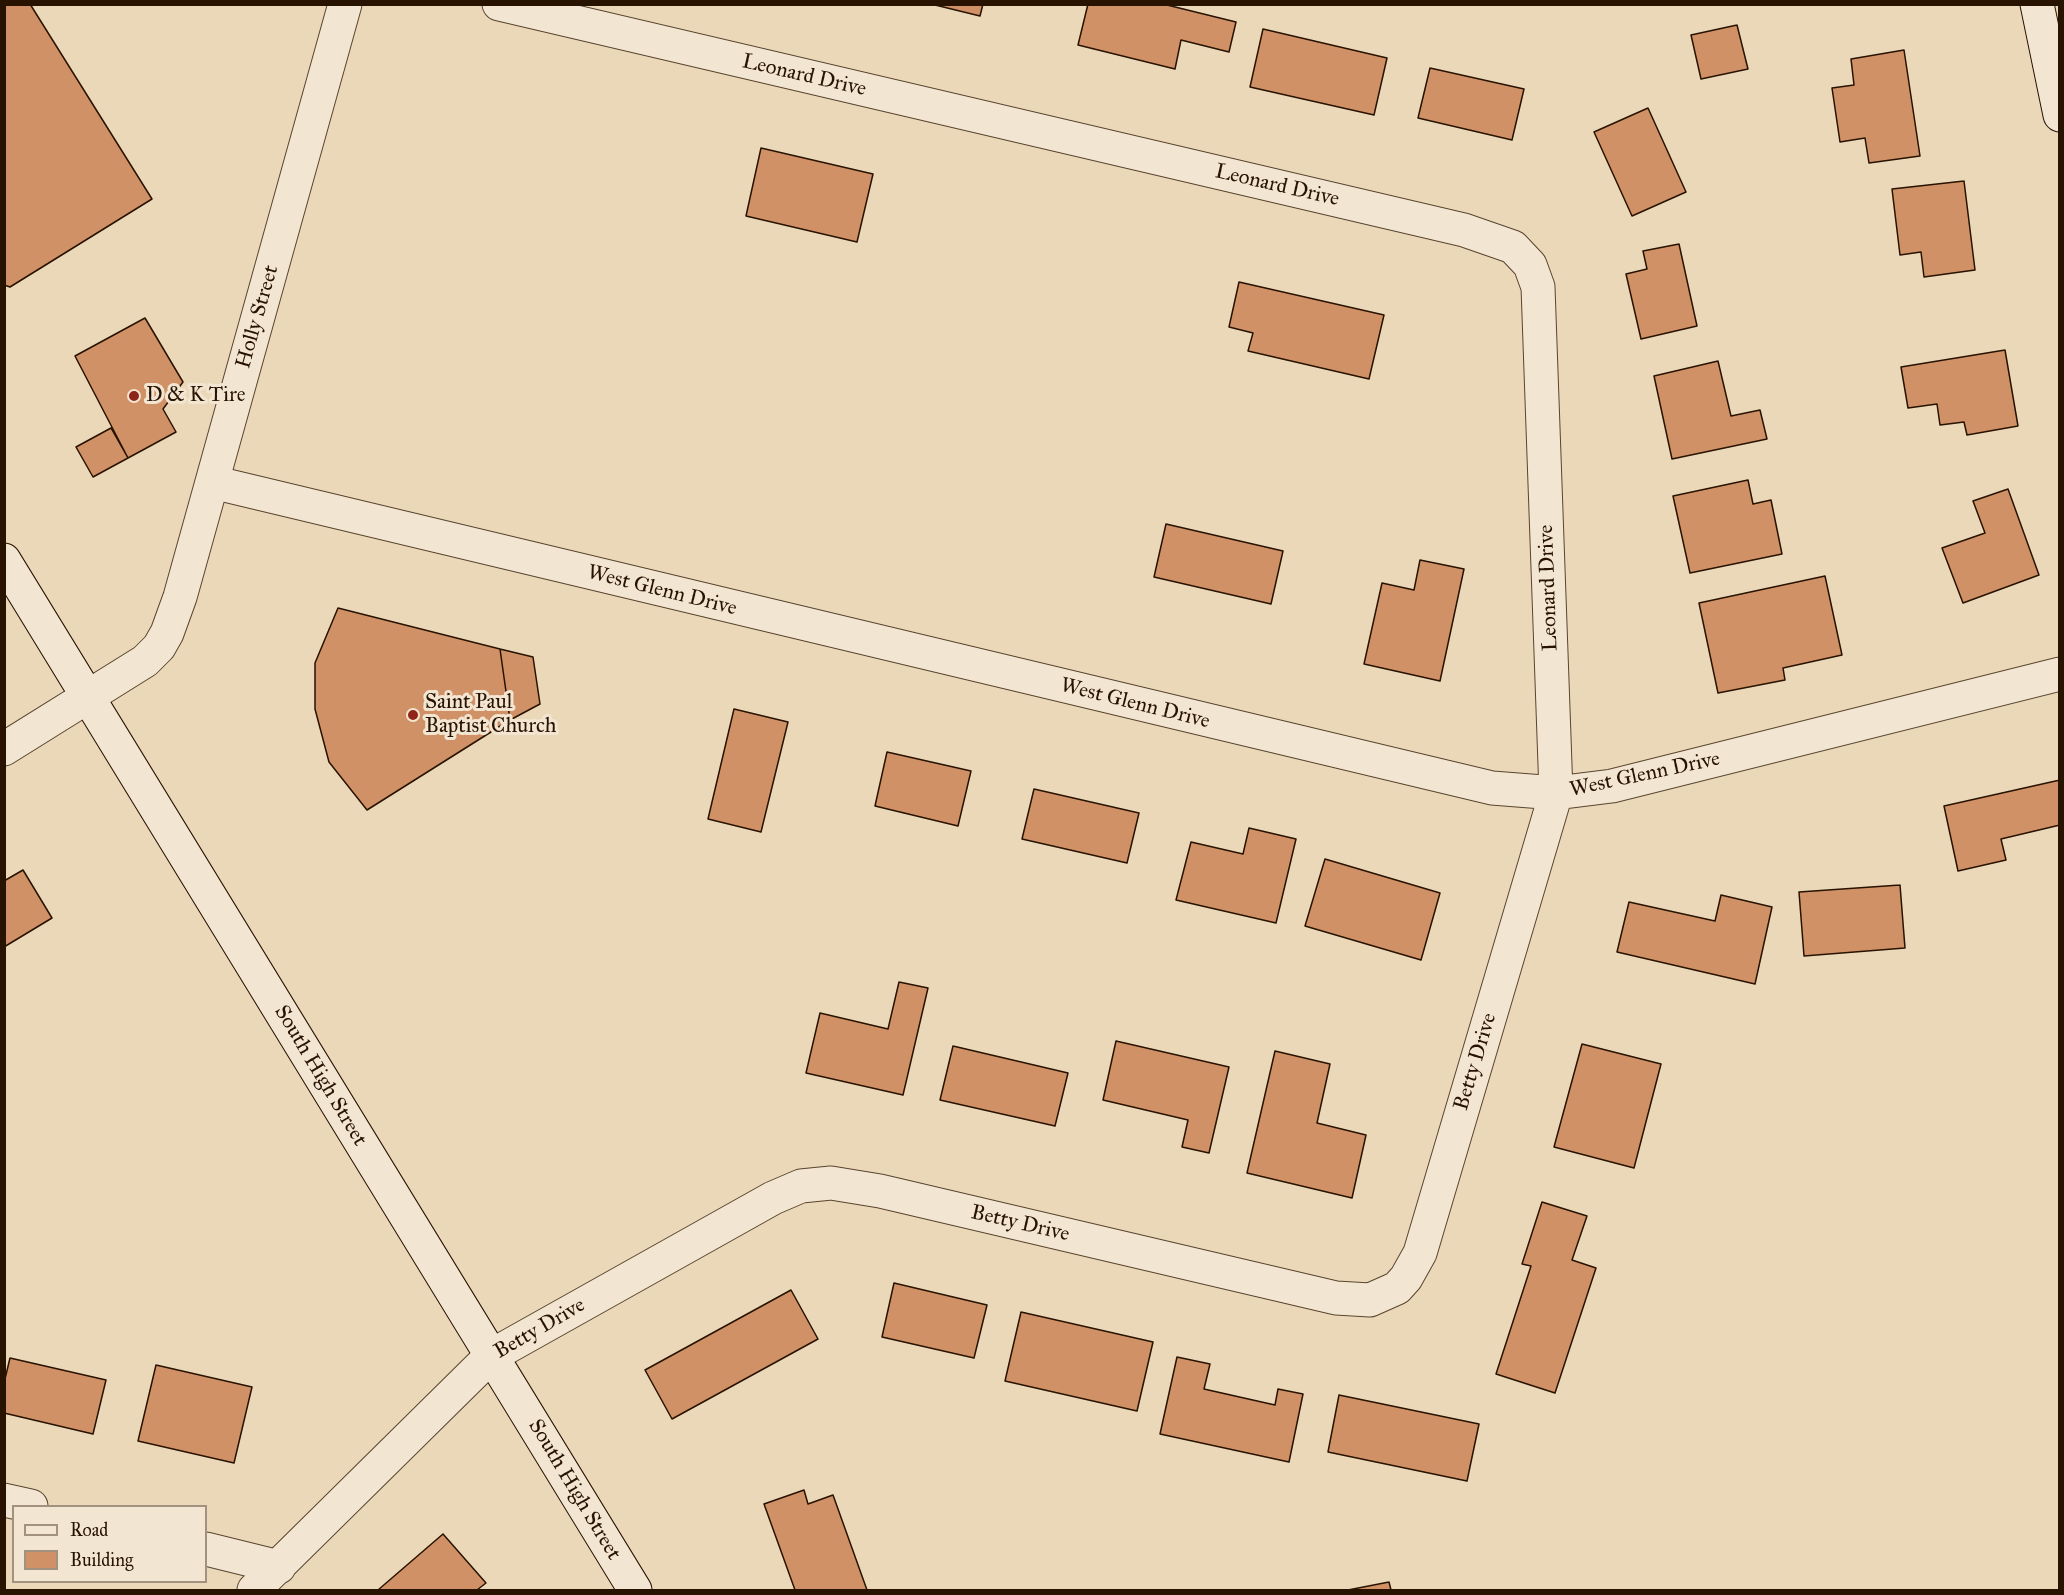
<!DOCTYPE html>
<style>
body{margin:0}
#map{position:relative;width:2064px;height:1595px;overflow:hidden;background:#ebd8b9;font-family:"IM FELL Great Primer",serif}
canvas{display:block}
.frame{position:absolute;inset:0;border:6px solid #281200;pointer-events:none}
.legend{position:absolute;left:12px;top:1505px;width:195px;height:78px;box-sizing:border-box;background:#f2e6d2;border:2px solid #a1917e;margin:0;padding:8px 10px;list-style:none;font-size:18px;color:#281200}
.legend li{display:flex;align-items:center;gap:12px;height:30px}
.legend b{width:30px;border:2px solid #a1917e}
</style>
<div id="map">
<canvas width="2064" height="1595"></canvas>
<div class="frame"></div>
<ul class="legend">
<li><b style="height:8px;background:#f2e6d2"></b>Road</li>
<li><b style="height:16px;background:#d09166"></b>Building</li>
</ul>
</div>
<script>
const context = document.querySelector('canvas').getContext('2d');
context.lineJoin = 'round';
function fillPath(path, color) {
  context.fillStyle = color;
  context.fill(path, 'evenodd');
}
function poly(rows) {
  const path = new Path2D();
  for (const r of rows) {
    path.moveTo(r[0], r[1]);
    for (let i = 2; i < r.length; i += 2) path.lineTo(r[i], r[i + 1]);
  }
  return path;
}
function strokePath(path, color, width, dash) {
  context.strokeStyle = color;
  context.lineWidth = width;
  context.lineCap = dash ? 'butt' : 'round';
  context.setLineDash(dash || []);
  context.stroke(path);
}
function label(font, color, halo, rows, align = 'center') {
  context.font = font + ' "IM FELL Great Primer",serif';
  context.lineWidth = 6;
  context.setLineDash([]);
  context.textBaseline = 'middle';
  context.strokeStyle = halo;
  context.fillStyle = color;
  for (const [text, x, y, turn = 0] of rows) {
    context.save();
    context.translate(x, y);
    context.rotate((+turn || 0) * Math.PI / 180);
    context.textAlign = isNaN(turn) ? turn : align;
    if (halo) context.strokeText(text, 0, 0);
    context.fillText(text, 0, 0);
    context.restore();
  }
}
const building = poly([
 [4,4,30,4,152,199,10,287,4,285,4,4],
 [931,4,983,4,980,16,931,4],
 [1088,4,1163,4,1236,22,1229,52,1181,40,1175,69,1078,45,1088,4],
 [1737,25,1748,69,1701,79,1691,35,1737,25],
 [1263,29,1387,58,1374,115,1250,87,1263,29],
 [1904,50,1920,156,1869,163,1865,138,1840,142,1832,88,1854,85,1851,59,1904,50],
 [1430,68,1524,89,1512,140,1418,118,1430,68],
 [1648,108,1686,192,1632,216,1594,132,1648,108],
 [761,148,873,174,857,242,746,216,761,148],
 [1964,181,1975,270,1924,277,1921,252,1900,255,1892,189,1964,181],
 [1679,244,1697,326,1641,339,1626,274,1647,269,1643,251,1679,244],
 [1239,282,1384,315,1369,379,1248,351,1253,333,1229,327,1239,282],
 [145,318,183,382,163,409,176,432,128,458,75,356,145,318],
 [2005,350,2018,426,1967,435,1964,422,1940,425,1937,404,1908,408,1901,367,2005,350],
 [1718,361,1731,416,1760,410,1767,439,1672,459,1654,376,1718,361],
 [111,428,128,458,93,477,76,447,111,428],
 [1748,480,1753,504,1771,500,1782,554,1690,573,1673,496,1748,480],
 [2008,489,2039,575,1963,603,1942,548,1985,533,1973,501,2008,489],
 [1166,524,1283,551,1271,604,1154,577,1166,524],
 [1420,560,1464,569,1440,681,1364,664,1382,583,1414,590,1420,560],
 [1825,576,1842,655,1783,668,1785,680,1718,693,1699,603,1825,576],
 [338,608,500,649,510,720,367,810,329,762,315,709,315,663,338,608],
 [500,649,533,657,540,704,510,720,500,649],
 [734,709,788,722,761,832,708,819,734,709],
 [887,752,971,771,958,826,875,806,887,752],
 [2060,780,2060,825,2001,839,2006,860,1958,871,1944,806,2060,780],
 [1034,789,1139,813,1127,863,1022,839,1034,789],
 [1249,828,1296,839,1276,923,1176,900,1191,842,1243,854,1249,828],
 [1325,859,1440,893,1421,960,1305,926,1325,859],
 [23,870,52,918,4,947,4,881,23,870],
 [1900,885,1905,948,1804,956,1799,892,1900,885],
 [1721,895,1772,907,1755,984,1617,952,1629,902,1715,921,1721,895],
 [899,982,928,988,903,1095,806,1073,820,1013,888,1029,899,982],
 [1116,1041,1229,1067,1209,1153,1182,1147,1188,1120,1103,1100,1116,1041],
 [1582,1044,1661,1064,1634,1168,1554,1147,1582,1044],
 [953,1046,1068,1073,1055,1126,940,1100,953,1046],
 [1275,1051,1330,1064,1317,1123,1366,1135,1352,1198,1247,1173,1275,1051],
 [1542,1202,1587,1216,1572,1260,1596,1268,1555,1393,1496,1374,1531,1266,1522,1264,1542,1202],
 [894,1283,987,1305,974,1358,882,1337,894,1283],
 [791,1290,818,1339,672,1419,645,1370,791,1290],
 [1021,1312,1153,1342,1137,1411,1005,1381,1021,1312],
 [1177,1357,1210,1364,1204,1389,1275,1405,1278,1389,1303,1394,1289,1462,1160,1434,1177,1357],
 [10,1358,106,1380,93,1434,4,1413,4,1383,10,1358],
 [156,1365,252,1387,234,1463,138,1441,156,1365],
 [1339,1395,1479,1424,1467,1481,1328,1452,1339,1395],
 [804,1490,808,1504,833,1495,867,1590,795,1590,764,1504,804,1490],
 [443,1534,486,1583,477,1590,378,1590,443,1534],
 [1389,1582,1391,1590,1348,1590,1389,1582]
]);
fillPath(building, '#d09166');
strokePath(building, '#281200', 1.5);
const street = poly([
 [212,482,1492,788,1556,793,1612,786,2060,674],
 [4,749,145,661,159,647,167,633,180,597,345,4],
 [4,1500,31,1506],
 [206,1549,279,1567],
 [254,1590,491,1356,773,1198,801,1186,831,1183,880,1191,1336,1298,1370,1300,1397,1288,1406,1278,1420,1253,1556,793,1538,287,1530,265,1513,247,1464,230,499,4]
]);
const secondary = poly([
 [2037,4,2060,115],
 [4,560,635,1590]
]);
strokePath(street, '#59442e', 35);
strokePath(secondary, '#281200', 35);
strokePath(street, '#f2e6d2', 33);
strokePath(secondary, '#f2e6d2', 33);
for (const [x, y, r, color] of [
 [134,396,6,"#8f2418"],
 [413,715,6,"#8f2418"]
]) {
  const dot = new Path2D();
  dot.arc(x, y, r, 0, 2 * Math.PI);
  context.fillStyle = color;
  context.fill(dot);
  strokePath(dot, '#f2e6d2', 2);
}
label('21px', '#281200', '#f2e6d2', [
 ["Leonard Drive",804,76,13],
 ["Leonard Drive",1277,186,13],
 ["Holly Street",258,317,-74],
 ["Leonard Drive",1549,588,-92],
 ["West Glenn Drive",662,591,14],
 ["West Glenn Drive",1135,704,14],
 ["West Glenn Drive",1645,775,-12],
 ["Betty Drive",1476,1062,-73],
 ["South High Street",320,1076,59],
 ["Betty Drive",1020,1224,13],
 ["Betty Drive",540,1329,-30],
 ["South High Street",574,1490,59]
]);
label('21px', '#281200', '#f2e6d2', [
 ["D & K Tire",146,396],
 ["Saint Paul",425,703],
 ["Baptist Church",425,727]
], 'left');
</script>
